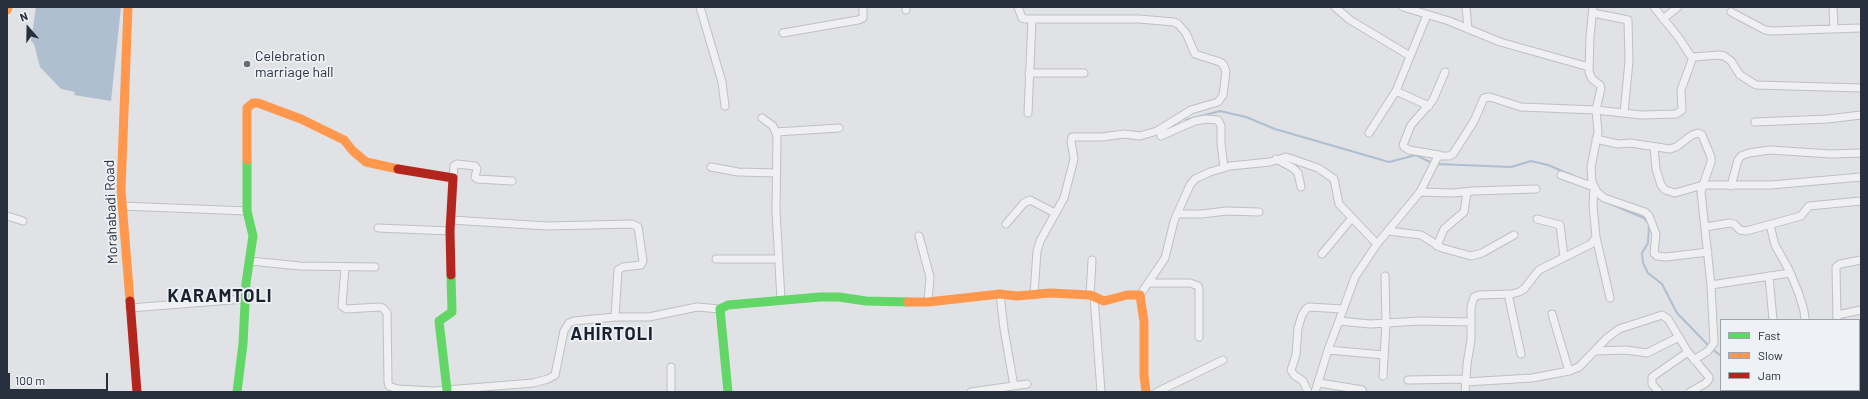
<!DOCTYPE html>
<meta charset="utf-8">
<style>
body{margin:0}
#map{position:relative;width:1868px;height:399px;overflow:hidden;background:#e0e2e5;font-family:Barlow,sans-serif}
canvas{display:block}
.frame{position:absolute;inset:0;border:8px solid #28303e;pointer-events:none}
.legend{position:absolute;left:1720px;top:319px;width:140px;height:72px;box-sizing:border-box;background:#eef1f5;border:1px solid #9fa4ac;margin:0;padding:5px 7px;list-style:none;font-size:12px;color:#28303e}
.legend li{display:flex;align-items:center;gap:8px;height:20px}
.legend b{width:20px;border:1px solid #9fa4ac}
.north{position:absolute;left:8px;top:8px;width:40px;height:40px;-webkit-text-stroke:3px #eef1f5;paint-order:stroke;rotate:340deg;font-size:11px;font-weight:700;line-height:16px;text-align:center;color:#28303e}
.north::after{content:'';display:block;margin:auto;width:14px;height:18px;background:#28303e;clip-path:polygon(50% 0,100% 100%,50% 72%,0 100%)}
.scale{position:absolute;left:8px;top:373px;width:100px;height:18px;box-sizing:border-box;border:2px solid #28303e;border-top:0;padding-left:5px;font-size:12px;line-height:14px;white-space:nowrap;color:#28303e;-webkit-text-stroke:3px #eef1f5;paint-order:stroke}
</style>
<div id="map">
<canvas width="1868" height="399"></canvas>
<div class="frame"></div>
<ul class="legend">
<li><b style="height:5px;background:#63d668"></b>Fast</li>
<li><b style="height:5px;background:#ff974d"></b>Slow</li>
<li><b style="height:5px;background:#b3261e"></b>Jam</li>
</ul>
<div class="north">N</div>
<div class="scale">100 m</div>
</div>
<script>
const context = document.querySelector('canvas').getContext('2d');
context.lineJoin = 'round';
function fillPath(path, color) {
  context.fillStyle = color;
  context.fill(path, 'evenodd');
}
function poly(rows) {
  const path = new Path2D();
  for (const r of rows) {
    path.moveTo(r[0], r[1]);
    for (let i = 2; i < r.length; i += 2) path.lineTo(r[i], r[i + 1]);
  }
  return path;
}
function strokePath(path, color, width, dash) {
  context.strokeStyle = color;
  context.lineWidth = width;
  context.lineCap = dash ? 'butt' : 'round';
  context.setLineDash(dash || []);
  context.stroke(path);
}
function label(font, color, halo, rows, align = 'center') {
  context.font = font + ' Barlow,sans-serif';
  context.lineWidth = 3.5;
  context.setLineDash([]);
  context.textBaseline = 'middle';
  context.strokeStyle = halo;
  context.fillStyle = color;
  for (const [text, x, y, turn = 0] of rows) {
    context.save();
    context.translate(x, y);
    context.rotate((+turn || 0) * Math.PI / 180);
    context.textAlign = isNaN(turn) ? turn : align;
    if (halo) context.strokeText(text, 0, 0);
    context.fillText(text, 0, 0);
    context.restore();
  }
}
fillPath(poly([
 [36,7,121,7,111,101,74,95,75,92,61,89,40,67,34,44,31,41]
]), '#afbfd0');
strokePath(poly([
 [1186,120,1220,111,1246,117,1275,129,1389,162,1416,155,1432,163],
 [1437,164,1511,167,1531,161,1548,165,1574,176],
 [1601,200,1644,218,1649,224,1648,243,1642,253,1643,263,1648,273,1662,284,1677,313,1709,346],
 [1712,349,1721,356],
 [1730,390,1731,392]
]), '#afbfd0', 2);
const street = poly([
 [700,7,722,82,725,106],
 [1018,7,1022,18,1026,19,1139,19,1174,22,1178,24,1186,33,1195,54,1220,62,1223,64,1226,71,1223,95,1218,102,1191,110,1157,131,1140,136,1124,134,1102,137,1072,137,1071,141,1074,159,1064,198,1040,241,1037,251,1034,295],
 [1335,7,1350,20,1410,56],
 [1403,7,1449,21,1500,42,1589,67],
 [1466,7,1468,29],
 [1593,7,1590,37,1589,72,1592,79,1600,85,1601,88,1596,110,1598,132,1591,167,1592,182,1597,192,1604,198,1645,212,1649,216,1656,234,1654,253,1657,256,1666,257,1708,252],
 [1654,7,1679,38,1690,55,1693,57,1719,55,1724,56,1731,61,1740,75,1756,85,1861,88],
 [1833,7,1834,28],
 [906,10,906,7],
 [1731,12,1765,30,1772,31,1861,28],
 [1593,13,1628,20,1629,61,1624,113],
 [1663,19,1678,7],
 [783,33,858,20,863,18,863,7],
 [1029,73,1084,73],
 [1396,91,1429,106],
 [1028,113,1032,19],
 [762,118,773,126,777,136,776,211,781,300],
 [1755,122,1828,119,1861,115],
 [776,132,839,128],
 [1369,133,1396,91,1427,15],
 [1161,136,1195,121,1206,119,1218,120,1221,126,1221,143,1224,168],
 [1596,139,1618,144,1630,143,1670,149,1676,147,1692,135,1698,133,1702,135,1711,157,1711,162,1703,185,1675,193,1665,190,1661,185,1656,169,1654,147],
 [1439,155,1409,150,1404,147,1403,145,1411,125,1433,100,1445,72],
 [1276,159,1293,168,1298,173,1301,187],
 [711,167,738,172,776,173],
 [1561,175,1594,187,1593,205,1596,237,1610,298],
 [453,178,454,166,457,164,475,166,477,169,475,177,477,179,512,181],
 [1731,186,1738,160,1741,156,1749,153,1770,150,1831,154,1861,153],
 [1420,192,1453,193,1473,191,1536,189],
 [122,206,247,211],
 [1177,214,1202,214,1226,211,1259,212],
 [7,216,23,221],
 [1537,219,1560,225,1564,257],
 [451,220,547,226,632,224,638,227,643,261,641,265,623,267,618,270,615,317],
 [1006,224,1024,203,1030,200,1055,213],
 [1770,225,1775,245,1789,270,1799,294,1804,311,1805,320],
 [1705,227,1730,223,1734,224,1740,230,1746,231,1801,216,1809,206,1861,201],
 [378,228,450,231],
 [1388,231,1421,235,1442,248,1471,256,1482,253,1514,235],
 [919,236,930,277,928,302],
 [1437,246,1444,229,1464,212,1467,192],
 [1322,254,1352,218],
 [716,259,778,259],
 [250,261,300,266,375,267],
 [345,267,342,306,346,309,380,307,383,308,387,313,388,382,389,386,397,389,434,391,533,383,548,379,555,375,564,331,569,323,574,321,615,317,649,317,697,307,720,309],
 [1769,276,1773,320],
 [1149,283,1190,283,1198,286,1199,289,1199,337],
 [1711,285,1790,273],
 [1000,294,1004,329,1014,386],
 [1508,294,1521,354],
 [1090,295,1092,260],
 [1140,295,1165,258,1174,221,1190,185,1195,179,1210,172,1230,166,1270,162,1286,157,1318,168,1334,179,1339,204,1377,244],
 [1094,296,1101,392],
 [130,308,244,299],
 [1552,314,1569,371],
 [1837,315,1861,310],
 [1837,320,1836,267,1840,264,1861,260],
 [1339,321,1355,277,1377,244,1420,192,1438,156,1449,156,1453,154,1474,121,1484,98,1490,97,1521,107,1596,110,1641,115,1676,114,1682,110,1681,90,1693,57],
 [1328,350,1384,355],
 [1596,351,1626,350,1647,353,1679,337],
 [1694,360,1708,351,1714,343,1711,285,1701,192,1703,185,1771,185,1861,177],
 [671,367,671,392],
 [1383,376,1386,323,1385,276],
 [1408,380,1465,379],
 [1465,382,1532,378,1569,371,1579,367,1607,338,1619,329,1662,315,1668,319,1688,352,1709,377,1709,379,1706,383,1690,392],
 [1319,383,1357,389,1362,390,1363,392],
 [1817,390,1818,392],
 [971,392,1027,384],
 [1157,392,1223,360],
 [1308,392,1303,381,1294,375,1291,370,1296,355,1298,328,1302,315,1306,309,1309,307,1343,309],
 [1315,392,1328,350,1339,321,1370,324,1420,321,1471,322],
 [1465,392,1467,364,1471,340,1471,307,1474,297,1479,295,1512,294,1519,292,1524,289,1539,270,1591,244,1596,237],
 [1659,392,1652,384,1652,377,1688,352],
 [1805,392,1808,390]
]);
strokePath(street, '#bec0c3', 9);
strokePath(street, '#f0f0f2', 7);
strokePath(poly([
 [447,390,439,321,452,312,451,275],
 [237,392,243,344,246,283,253,236,247,211,247,160],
 [728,392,720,309,728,305,820,297,839,297,866,301,908,302]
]), '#63d668', 9);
strokePath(poly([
 [128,7,121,190,130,301],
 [7,10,8,7],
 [247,160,247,108,253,103,258,103,301,119,344,140,353,151,366,162,398,169],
 [908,302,928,302,1000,294,1017,296,1050,293,1090,295,1104,301,1127,295,1140,295,1144,322,1144,376,1146,392]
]), '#ff974d', 9);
strokePath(poly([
 [398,169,453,178,450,231,451,275],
 [130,301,137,392]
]), '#b3261e', 9);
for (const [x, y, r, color] of [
 [247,64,4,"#686e78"]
]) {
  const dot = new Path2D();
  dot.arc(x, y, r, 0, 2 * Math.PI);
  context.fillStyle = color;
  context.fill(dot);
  strokePath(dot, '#eef1f5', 1.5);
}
label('14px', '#28303e', '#eef1f5', [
 ["Celebration",255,56],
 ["marriage hall",255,72]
], 'left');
label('14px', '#28303e', '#eef1f5', [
 ["Morahabadi Road",111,212,-92]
]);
context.letterSpacing = '1px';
label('bold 18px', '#1a212f', '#eef1f5', [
 ["KARAMTOLI",220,296],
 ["AHĪRTOLI",612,334]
]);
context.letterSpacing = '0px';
</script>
